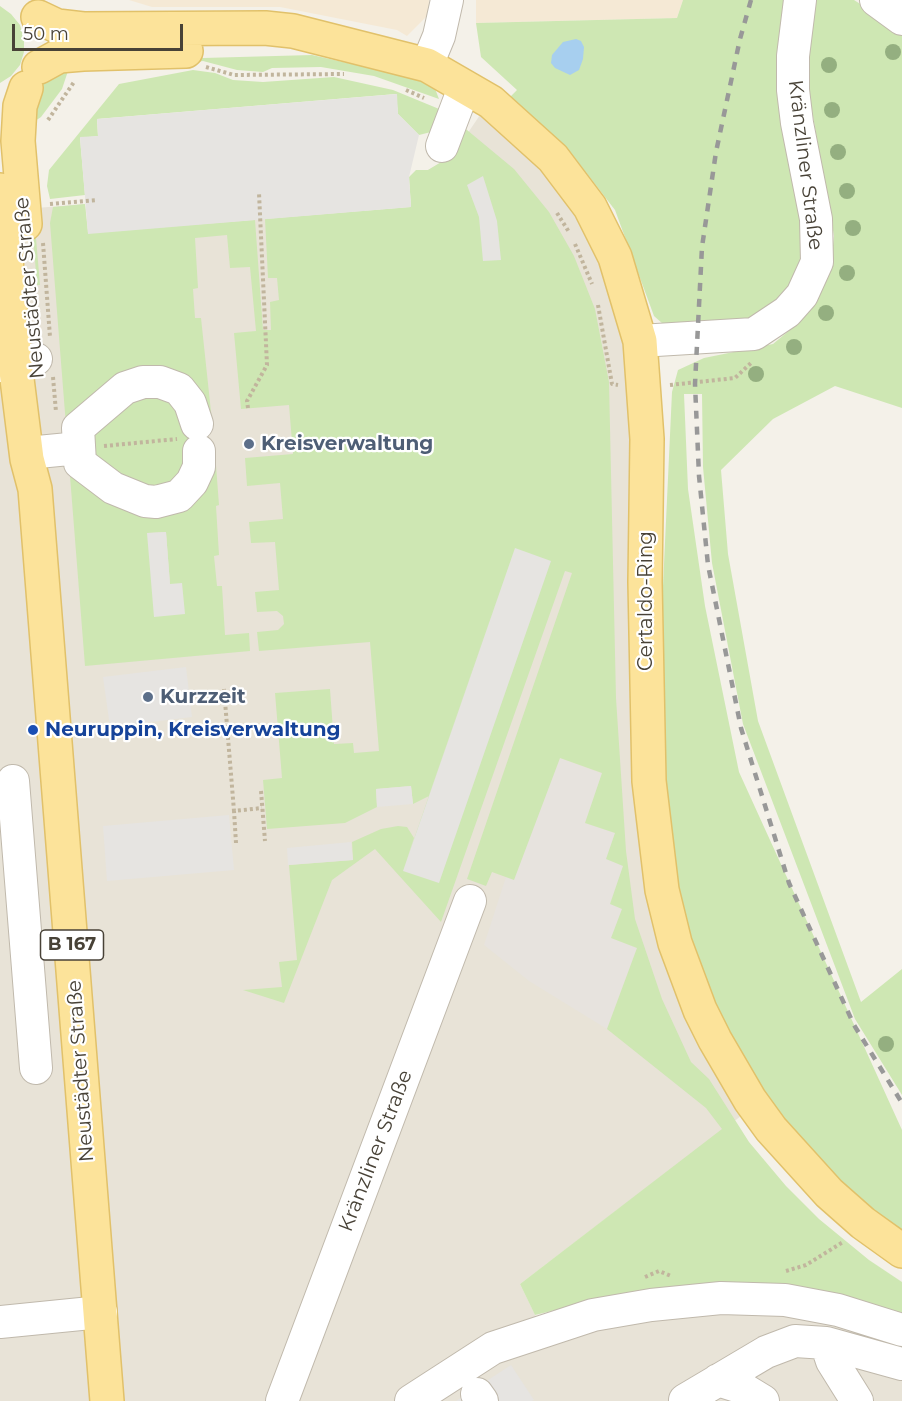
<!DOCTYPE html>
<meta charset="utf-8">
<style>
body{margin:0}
#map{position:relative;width:902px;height:1401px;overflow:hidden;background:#f4f1e9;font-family:Montserrat,sans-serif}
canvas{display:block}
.scale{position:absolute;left:12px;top:24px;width:171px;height:27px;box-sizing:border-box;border:3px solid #484237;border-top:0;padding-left:8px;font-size:18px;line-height:21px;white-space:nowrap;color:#484237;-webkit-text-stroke:4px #fff;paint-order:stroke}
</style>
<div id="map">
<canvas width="902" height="1401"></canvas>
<div class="scale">50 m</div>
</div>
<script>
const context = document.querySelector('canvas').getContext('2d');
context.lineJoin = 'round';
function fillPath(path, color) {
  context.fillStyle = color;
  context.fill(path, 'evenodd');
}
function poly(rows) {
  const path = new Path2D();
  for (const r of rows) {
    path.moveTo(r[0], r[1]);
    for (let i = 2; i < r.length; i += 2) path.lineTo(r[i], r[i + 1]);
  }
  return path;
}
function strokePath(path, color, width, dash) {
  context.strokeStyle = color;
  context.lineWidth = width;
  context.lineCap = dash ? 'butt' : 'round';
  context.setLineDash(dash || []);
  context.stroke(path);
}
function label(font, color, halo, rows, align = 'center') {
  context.font = font + ' Montserrat,sans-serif';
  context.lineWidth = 4.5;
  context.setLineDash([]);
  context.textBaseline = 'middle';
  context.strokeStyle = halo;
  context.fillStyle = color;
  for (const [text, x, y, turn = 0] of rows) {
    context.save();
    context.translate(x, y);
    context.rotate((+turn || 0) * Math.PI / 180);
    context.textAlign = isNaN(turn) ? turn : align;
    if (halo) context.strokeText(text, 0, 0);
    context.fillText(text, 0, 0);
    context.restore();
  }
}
fillPath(poly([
 [482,112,554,181,595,246,622,334,629,393,637,700,741,1116,520,1284,545,1335,592,1322,783,1305,902,1338,902,1401,0,1401,0,211,85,204,88,233,411,207,416,170,428,170,453,155]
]), '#e8e3d7');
fillPath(poly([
 [129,0,429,0,428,15,407,36,397,30,280,7,152,7],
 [476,0,683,0,677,18,476,23]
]), '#f5e9d5');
fillPath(poly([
 [560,758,603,774,585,823,615,833,623,866,622,909,612,938,637,948,607,1029,529,981,484,945,506,877,514,879]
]), '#e7e3de');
fillPath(poly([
 [683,0,793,0,811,247,797,290,746,327,663,324,654,316,615,210,571,153,510,97,517,90,481,57,476,23,677,18],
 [814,0,854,0,902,31,902,408,835,386,773,419,721,470,728,554,758,721,861,1002,902,969,902,1095,855,1019,743,724,712,563,703,467,702,394,684,394,688,489,705,606,739,772,902,1130,902,1236,853,1195,780,1119,717,1015,688,942,674,887,658,693,672,392,678,370,704,358,773,344,797,324,831,265,834,236,807,82],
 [0,6,11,14,20,25,24,38,24,52,20,65,11,76,0,83],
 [312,55,410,77,434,86,439,99,374,76,321,67,272,68,263,72,237,70,203,61,152,69,94,69,94,61],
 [70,65,62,89,41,117,32,123,36,89,42,82],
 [193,70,215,73,233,80,263,82,334,77,393,90,444,111,435,131,419,135,398,114,396,94,97,119,98,136,80,138,85,195,50,199,47,186,49,170,119,84],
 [461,125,514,169,549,212,574,256,595,309,609,382,616,698,626,851,635,919,662,999,691,1062,709,1079,749,1142,786,1186,819,1219,869,1260,902,1282,902,1317,621,1294,535,1315,520,1284,722,1129,706,1108,607,1029,637,948,611,938,622,909,610,904,623,866,606,859,615,833,585,823,602,773,560,758,514,880,492,872,486,886,467,879,572,573,565,571,441,922,375,849,332,880,284,1003,243,990,282,987,279,962,297,960,289,865,353,860,352,842,381,829,398,826,407,827,414,838,403,871,514,549,429,796,413,804,411,786,376,789,377,807,345,823,267,829,263,780,282,778,275,693,330,689,334,744,353,743,354,753,379,751,370,642,259,651,257,632,278,630,284,624,283,616,277,611,257,612,255,592,279,590,275,542,251,543,249,522,283,519,280,483,247,486,245,458,293,454,289,405,241,409,234,333,256,331,250,267,230,268,227,235,195,238,198,288,193,289,195,318,201,318,212,421,204,422,206,453,215,452,219,505,216,506,219,555,214,556,217,586,222,586,225,635,249,633,250,651,85,666,50,223,53,207,85,204,88,233,255,220,263,330,271,330,270,302,279,300,277,278,268,278,265,219,411,207,409,177,416,170,428,170,453,155],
 [166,532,170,584,148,533],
 [36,148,31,179,40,285,37,285,26,149]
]), '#cee7b3');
fillPath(poly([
 [397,94,398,114,419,135,409,177,411,207,88,234,80,137,98,136,97,119],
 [483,176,497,221,501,260,483,261,479,217,467,185],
 [166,532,170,584,182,583,185,614,154,617,147,533],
 [515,548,551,561,439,883,403,871],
 [186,667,192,717,110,727,103,677],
 [411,786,413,804,377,807,376,789],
 [229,815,234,870,107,881,103,826],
 [351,842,353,860,288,865,287,848],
 [511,1365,534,1400,532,1401,456,1401]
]), '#e6e4e1');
fillPath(poly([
 [576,39,581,41,584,47,583,59,579,70,570,75,555,68,551,63,552,55,563,42]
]), '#a7cfef');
const minor = poly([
 [876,0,902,19],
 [427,65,439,36,447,0],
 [442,146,464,88],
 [640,341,754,334,787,312,802,295,817,262,816,219,797,123,793,90,793,56,800,0],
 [0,366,36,359],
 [197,424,190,403,179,389,160,382,143,382,125,388,78,428,80,463,113,488,145,501,156,502,179,496,192,482,199,467,199,451],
 [38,452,79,448],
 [13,781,36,1068],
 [0,1322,101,1312],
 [826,1343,832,1361,857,1401],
 [718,1380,740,1387,763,1401],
 [477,1394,482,1401],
 [685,1400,766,1352,795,1341,826,1343,902,1364],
 [282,1401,470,901],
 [411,1401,493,1348,593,1315,651,1305,721,1298,785,1300,838,1310,902,1330]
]);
const major = poly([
 [38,17,57,26,83,29,265,28,293,31,427,65,491,102,553,158,590,207,615,257,640,341,647,439,645,582,649,781,662,890,675,943,700,1010,715,1040,750,1100,771,1129,829,1193,863,1223,902,1251],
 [39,67,59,56,83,54,186,51],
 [0,190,15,363,27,459,35,489,107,1401],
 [25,224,18,141,20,106,26,88]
]);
strokePath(minor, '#c0b9ac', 34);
strokePath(major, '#e1c16a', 36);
strokePath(poly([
 [206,67,234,75,344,74],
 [406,90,424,98],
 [48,120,74,82],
 [50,204,97,200],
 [557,213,569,232],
 [43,243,50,337],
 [575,244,592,284],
 [598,305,612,384,618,385],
 [53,377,56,412],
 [670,385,735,378,752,362],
 [248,408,247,401,267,365,259,193],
 [104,446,177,439],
 [224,689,234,811],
 [261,791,265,841],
 [236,843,234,811,262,808],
 [786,1271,806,1265,843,1242],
 [645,1277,659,1271,671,1276]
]), '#c1b59d', 4, [3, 3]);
strokePath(minor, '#fff', 32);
strokePath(major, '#fce39a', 33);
strokePath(poly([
 [751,0,740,39,716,152,702,247,695,384,699,476,708,565,741,728,789,883,854,1025,902,1103]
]), '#989898', 4.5, [8, 8]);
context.fillStyle = '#94af80';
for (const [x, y] of [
 [893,52],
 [829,65],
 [832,110],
 [838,152],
 [847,191],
 [853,228],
 [847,273],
 [826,313],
 [794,347],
 [756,374],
 [886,1044]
]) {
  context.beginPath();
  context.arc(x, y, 8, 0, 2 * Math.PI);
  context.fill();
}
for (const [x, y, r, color] of [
 [249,444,6,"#5c6f8a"],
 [148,697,6,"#5c6f8a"],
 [33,730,6,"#1a4fb4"]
]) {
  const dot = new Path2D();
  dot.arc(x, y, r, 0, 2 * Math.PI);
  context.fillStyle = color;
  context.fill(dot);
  strokePath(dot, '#fff', 2);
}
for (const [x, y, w] of [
 [72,945,63]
]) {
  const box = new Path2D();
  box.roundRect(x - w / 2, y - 15, w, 30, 4.5);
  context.fillStyle = '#fff';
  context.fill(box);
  strokePath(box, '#484237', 1.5);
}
label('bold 18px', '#484237', null, [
 ["B 167",72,945]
]);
label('20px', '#484237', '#fff', [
 ["Kränzliner Straße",805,165,83],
 ["Neustädter Straße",30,288,-95],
 ["Certaldo-Ring",646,601,-90],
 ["Neustädter Straße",81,1071,-94],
 ["Kränzliner Straße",376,1151,-69]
]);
label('bold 20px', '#4e5e75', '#fff', [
 ["Kreisverwaltung",261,444],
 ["Kurzzeit",160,697]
], 'left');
label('bold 20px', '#164399', '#fff', [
 ["Neuruppin, Kreisverwaltung",45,730]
], 'left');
</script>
